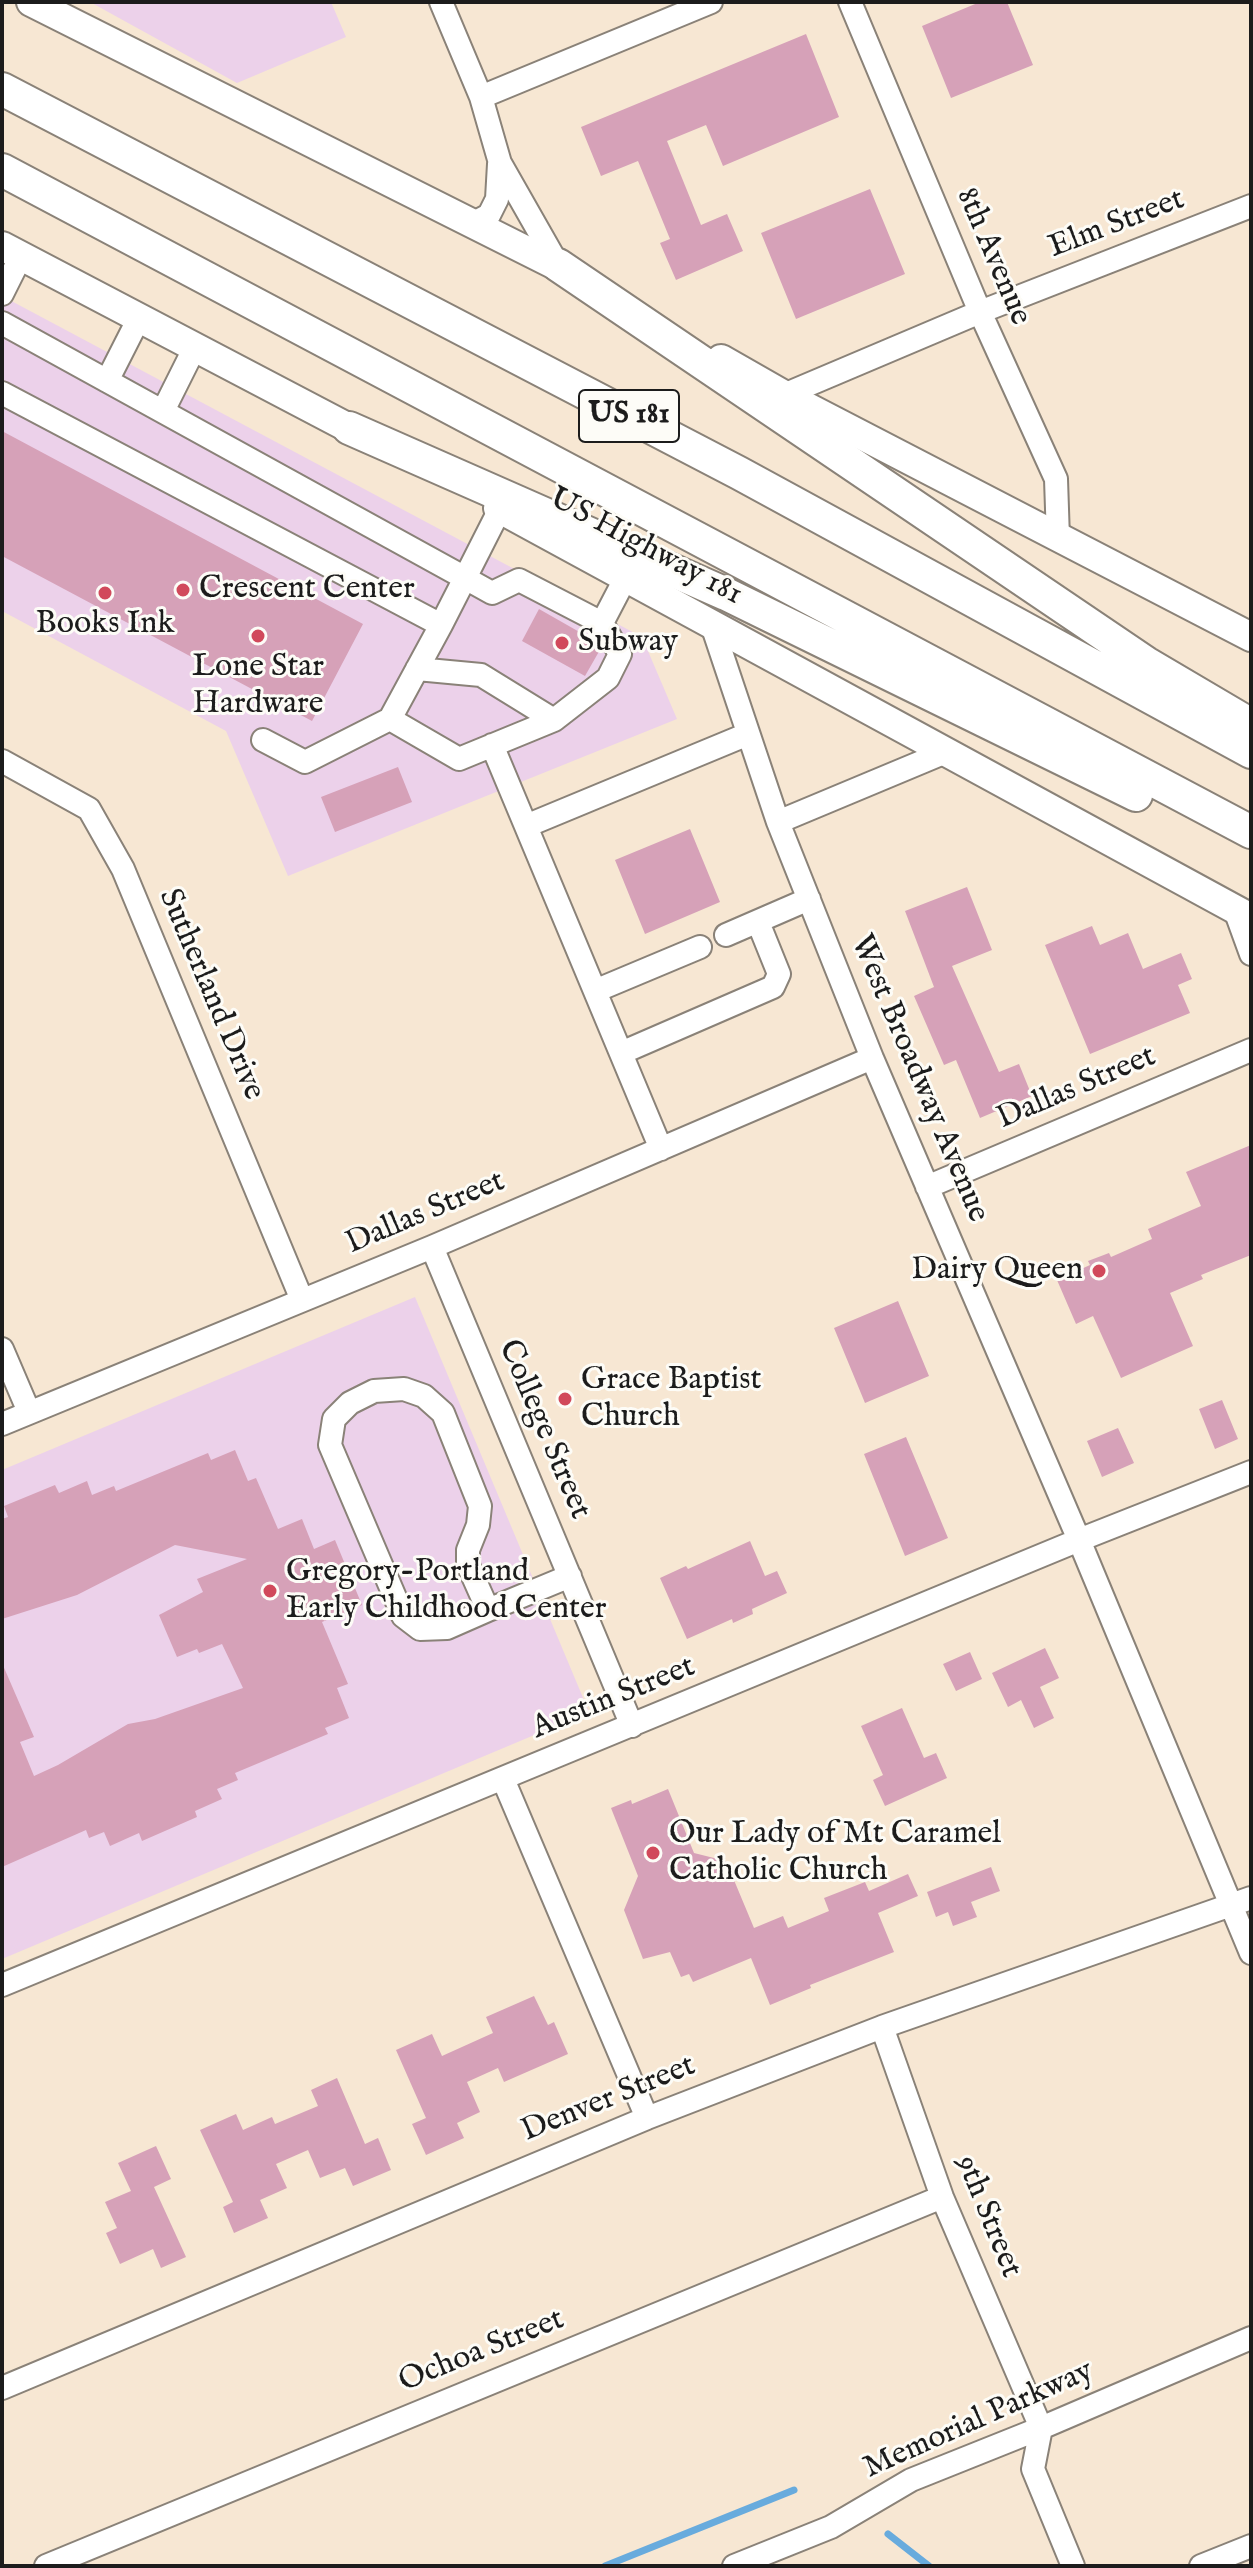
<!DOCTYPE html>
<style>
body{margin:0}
#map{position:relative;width:1253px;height:2568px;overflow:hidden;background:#f7e7d3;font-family:"IM FELL English",serif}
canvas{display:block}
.frame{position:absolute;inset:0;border:4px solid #1c1c1c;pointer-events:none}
</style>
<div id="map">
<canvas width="1253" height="2568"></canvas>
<div class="frame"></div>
</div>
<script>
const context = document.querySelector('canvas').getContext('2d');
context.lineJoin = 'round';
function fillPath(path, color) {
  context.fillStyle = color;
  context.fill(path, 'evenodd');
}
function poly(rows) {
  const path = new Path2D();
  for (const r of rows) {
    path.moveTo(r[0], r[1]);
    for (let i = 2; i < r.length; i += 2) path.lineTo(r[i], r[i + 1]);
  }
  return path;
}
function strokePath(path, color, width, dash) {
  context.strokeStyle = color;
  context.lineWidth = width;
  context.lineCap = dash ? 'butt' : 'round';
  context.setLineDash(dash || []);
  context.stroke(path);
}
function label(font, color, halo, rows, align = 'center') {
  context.font = font + ' "IM FELL English",serif';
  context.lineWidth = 6;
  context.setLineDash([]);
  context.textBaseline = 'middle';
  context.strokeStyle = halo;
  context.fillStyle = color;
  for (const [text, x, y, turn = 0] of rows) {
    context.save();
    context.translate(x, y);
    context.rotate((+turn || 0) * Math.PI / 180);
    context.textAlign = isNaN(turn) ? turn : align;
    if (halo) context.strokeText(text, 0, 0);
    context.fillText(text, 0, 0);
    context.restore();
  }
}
fillPath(poly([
 [90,2,331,2,346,37,237,83],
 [2,296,642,637,677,719,288,876,226,731,2,611],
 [415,1297,589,1712,2,1959,2,1470]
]), '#ecd1ea');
strokePath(poly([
 [888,2534,929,2566],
 [605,2566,794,2490]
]), '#68abdd', 7);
fillPath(poly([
 [980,2,1007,2,1033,65,951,98,922,26],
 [806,34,839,117,723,166,706,125,667,141,701,225,727,214,743,251,676,280,660,243,670,239,638,161,601,176,581,127],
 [870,189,905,274,796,319,761,233],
 [2,431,363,624,312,721,2,556],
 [539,609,597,642,601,648,585,676,522,641],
 [398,767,412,802,335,832,321,797],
 [690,829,720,902,645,934,615,860],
 [967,887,992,950,952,966,999,1072,1019,1064,1032,1096,980,1118,956,1060,944,1065,914,996,934,987,905,911],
 [1092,926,1100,945,1128,933,1143,969,1181,953,1192,979,1178,985,1190,1013,1090,1054,1045,945],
 [1251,1145,1251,1255,1201,1275,1203,1279,1170,1293,1193,1346,1121,1378,1093,1316,1076,1324,1057,1280,1090,1265,1088,1261,1109,1253,1111,1257,1152,1239,1148,1229,1201,1206,1186,1172],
 [898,1301,929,1376,865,1403,834,1328],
 [1222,1400,1238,1439,1215,1449,1199,1409],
 [1118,1428,1134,1463,1102,1477,1087,1441],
 [906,1437,948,1538,905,1556,864,1454],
 [235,1450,248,1481,256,1478,278,1529,302,1519,314,1549,335,1540,362,1605,322,1622,348,1684,337,1688,349,1718,325,1728,328,1734,235,1773,238,1780,217,1789,222,1799,195,1811,197,1817,142,1841,139,1833,110,1846,104,1832,89,1838,86,1830,2,1867,2,1663,34,1737,20,1742,34,1776,58,1765,128,1724,155,1719,243,1688,222,1644,199,1653,197,1649,177,1657,159,1615,203,1592,197,1579,247,1559,175,1545,77,1595,2,1619,2,1519,8,1517,4,1506,55,1485,59,1493,87,1481,92,1495,114,1486,116,1491,208,1453,211,1460],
 [750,1541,765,1576,777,1571,787,1593,752,1609,753,1614,733,1623,732,1619,687,1639,660,1578,686,1566,688,1569],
 [1045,1648,1059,1678,1040,1687,1054,1718,1034,1728,1021,1700,1008,1707,992,1673],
 [970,1652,982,1679,956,1691,943,1664],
 [902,1708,924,1758,936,1753,947,1778,885,1806,873,1780,883,1775,861,1726],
 [668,1789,694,1853,726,1861,754,1928,783,1916,788,1928,829,1911,824,1898,865,1882,869,1891,908,1874,918,1896,878,1913,894,1952,810,1985,811,1988,770,2005,751,1958,693,1982,689,1974,681,1977,670,1952,643,1959,624,1910,638,1876,611,1808,631,1800,632,1804],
 [991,1867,1000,1891,971,1902,977,1917,953,1926,948,1912,936,1917,927,1892],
 [534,1996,548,2025,554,2022,568,2054,504,2082,498,2068,467,2082,480,2112,457,2123,464,2138,426,2155,412,2124,426,2118,396,2050,432,2034,442,2056,493,2033,486,2017],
 [337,2078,365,2144,378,2138,391,2170,353,2186,345,2168,320,2178,308,2150,276,2164,287,2188,260,2200,268,2218,234,2233,223,2207,233,2202,200,2130,236,2114,243,2130,272,2117,275,2124,318,2106,311,2090],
 [156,2146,171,2179,154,2187,186,2257,161,2268,153,2249,120,2264,106,2233,117,2228,105,2202,131,2191,118,2163]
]), '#d6a1b8');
const minor = poly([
 [441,2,481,97,500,163,558,265],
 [850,2,980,312,1056,479,1058,539],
 [481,97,711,2],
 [474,223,489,215,497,199,499,164],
 [2,294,21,256],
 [2,323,465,578,500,509],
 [107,381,139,318],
 [2,393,441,625,465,578,492,593,519,580,602,623,626,577],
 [784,395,980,312,1251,206],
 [163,411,195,347],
 [711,622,778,822,872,1058,1079,1540,1251,1953],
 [441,625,390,719,459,759,554,720,608,678,620,654,602,623],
 [417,669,481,675,554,720],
 [263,740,305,762,390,719],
 [492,745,661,1149],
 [2,761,89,809,123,869,302,1300],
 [778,822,948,751],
 [526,826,748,734],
 [1235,910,1251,954],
 [726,935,809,899],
 [595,991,700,947],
 [621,1053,773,987,779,974,758,922],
 [927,1187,1251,1050],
 [432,1247,632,1726],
 [2,1349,29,1412],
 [2,1424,432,1247,872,1058],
 [488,1610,468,1565,468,1550,478,1525,480,1506,443,1413,424,1396,404,1389,374,1391,350,1403,334,1419,330,1445,403,1616,420,1629,447,1628,488,1610,570,1576],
 [503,1779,647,2118],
 [2,1985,1079,1540,1251,1472],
 [882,2027,942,2197,1041,2428,1033,2469,1073,2566],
 [2,2388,647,2118,882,2027,1251,1898],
 [46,2566,942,2197],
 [734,2566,831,2527,911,2480,1041,2428,1251,2338],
 [1201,2566,1251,2546]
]);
const major = poly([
 [31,2,577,276],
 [2,246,366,437],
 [721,359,784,395,1251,637],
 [498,508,1251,918]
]);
const highway = poly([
 [2,89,739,473,1251,752],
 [2,170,1251,832],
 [558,265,1146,663,1251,725],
 [349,428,726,594,1136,795]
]);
strokePath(minor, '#8a8278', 26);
strokePath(major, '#8a8278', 32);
strokePath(highway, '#8a8278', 36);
strokePath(minor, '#fff', 22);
strokePath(major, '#fff', 28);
strokePath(highway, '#fff', 32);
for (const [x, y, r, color] of [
 [183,590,8,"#d1495b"],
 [105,593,8,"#d1495b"],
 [258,636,8,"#d1495b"],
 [562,643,8,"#d1495b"],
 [1099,1271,8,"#d1495b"],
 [565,1399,8,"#d1495b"],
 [270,1591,8,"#d1495b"],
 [653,1853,8,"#d1495b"]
]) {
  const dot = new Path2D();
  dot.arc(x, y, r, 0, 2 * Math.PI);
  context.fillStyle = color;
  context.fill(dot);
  strokePath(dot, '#fdfcf7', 3);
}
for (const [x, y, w] of [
 [629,416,100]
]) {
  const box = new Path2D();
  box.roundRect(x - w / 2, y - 26, w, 52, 6);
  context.fillStyle = '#fdfcf7';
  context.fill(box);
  strokePath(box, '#1c1c1c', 2);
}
label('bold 30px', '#1c1c1c', null, [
 ["US 181",629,416]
]);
label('32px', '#1c1c1c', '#fdfcf7', [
 ["Elm Street",1117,225,-21],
 ["8th Avenue",992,257,67],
 ["US Highway 181",645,548,28],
 ["Sutherland Drive",210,995,67],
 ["West Broadway Avenue",918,1079,67],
 ["Dallas Street",1077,1089,-23],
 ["Dallas Street",426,1214,-23],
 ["College Street",543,1430,67],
 ["Austin Street",614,1699,-22],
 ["Denver Street",609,2100,-22],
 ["9th Street",987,2217,68],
 ["Ochoa Street",482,2352,-22],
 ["Memorial Parkway",979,2421,-24]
]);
label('32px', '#1c1c1c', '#fdfcf7', [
 ["Crescent Center",199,590],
 ["Books Ink",105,625,"center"],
 ["Subway",578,643],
 ["Lone Star",258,668,"center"],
 ["Hardware",258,705,"center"],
 ["Dairy Queen",1083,1271,"right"],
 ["Grace Baptist",581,1381],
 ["Church",581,1418],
 ["Gregory-Portland",286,1573],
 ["Early Childhood Center",286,1610],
 ["Our Lady of Mt Caramel",669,1835],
 ["Catholic Church",669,1872]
], 'left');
</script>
